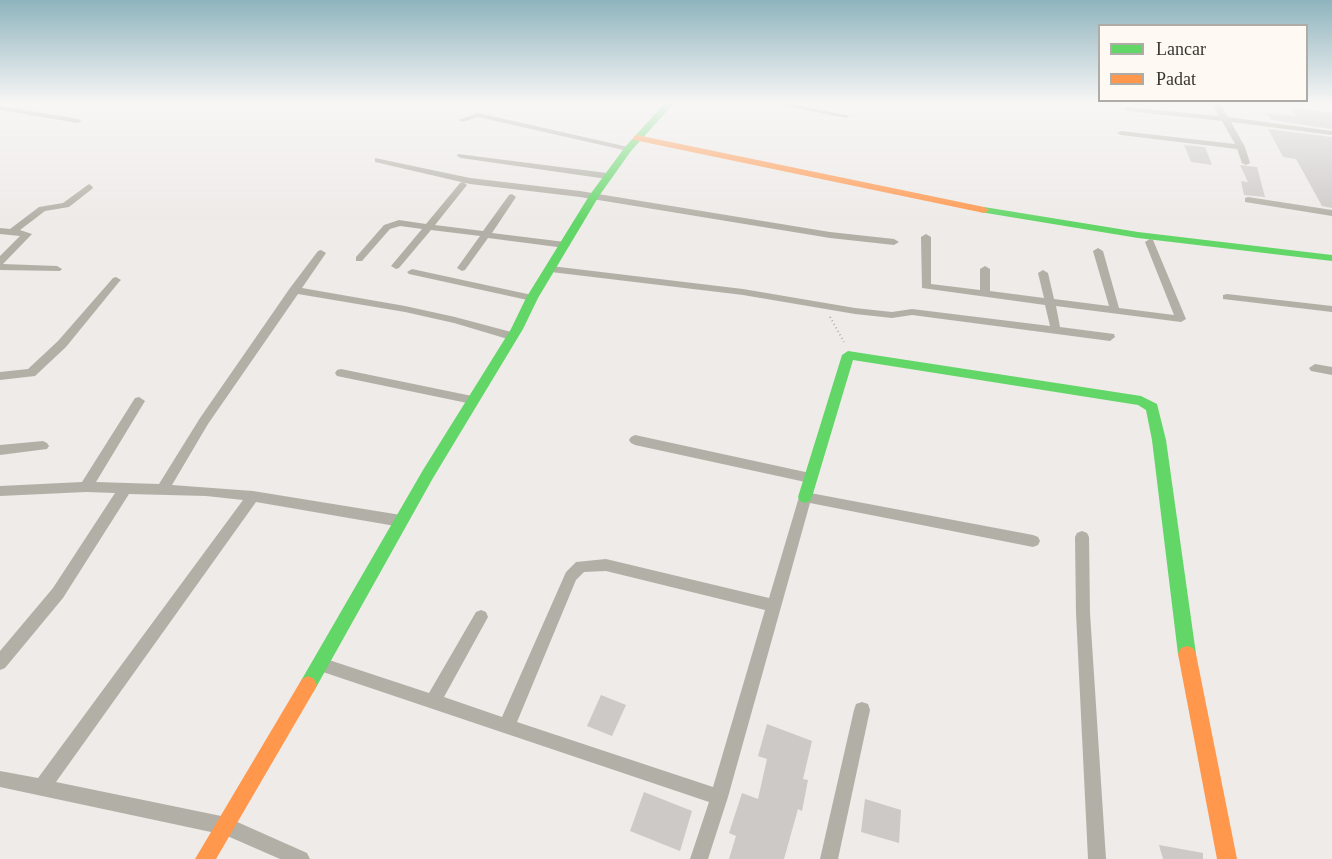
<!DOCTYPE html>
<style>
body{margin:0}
#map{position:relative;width:1332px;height:859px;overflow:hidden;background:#eeebe8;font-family:Georgia,serif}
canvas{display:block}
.legend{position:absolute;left:1098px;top:24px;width:210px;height:78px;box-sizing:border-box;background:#fff9f3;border:2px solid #afaba6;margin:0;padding:8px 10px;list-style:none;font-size:18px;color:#383633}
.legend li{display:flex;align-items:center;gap:12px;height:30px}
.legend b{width:30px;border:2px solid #afaba6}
</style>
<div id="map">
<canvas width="1332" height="859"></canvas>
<ul class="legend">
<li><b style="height:8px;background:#63d668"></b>Lancar</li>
<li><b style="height:8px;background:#ff974d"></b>Padat</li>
</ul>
</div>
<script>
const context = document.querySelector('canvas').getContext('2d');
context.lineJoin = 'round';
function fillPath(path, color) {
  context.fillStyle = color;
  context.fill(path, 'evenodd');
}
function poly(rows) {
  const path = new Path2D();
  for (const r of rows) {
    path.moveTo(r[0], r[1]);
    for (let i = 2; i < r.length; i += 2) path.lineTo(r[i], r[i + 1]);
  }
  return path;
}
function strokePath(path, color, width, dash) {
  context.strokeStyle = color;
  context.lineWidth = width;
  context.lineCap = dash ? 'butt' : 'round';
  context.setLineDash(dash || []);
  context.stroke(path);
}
fillPath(poly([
 [1291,108,1332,113,1332,129,1271,120,1266,113,1296,116],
 [1268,129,1332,137,1332,208,1322,206,1296,159,1283,157],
 [1184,145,1205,147,1212,165,1191,162],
 [1240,165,1257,167,1265,197,1244,195,1241,181,1248,182],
 [601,695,626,705,612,736,587,726],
 [767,724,812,741,803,779,808,780,802,811,798,809,784,859,729,859,736,836,729,833,742,793,758,799,767,759,758,756],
 [644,792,692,811,680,851,630,831],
 [865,799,901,810,899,843,861,832],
 [1159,845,1203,853,1203,859,1163,859]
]), '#ccc9c7');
strokePath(poly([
 [830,317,844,342]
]), '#aba9a2', 2, [1, 3]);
fillPath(poly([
 [637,103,645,103,640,107,636,105,637,103],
 [770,103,787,103,850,116,846,118,770,103],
 [1211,103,1219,103,1228,117,1332,131,1332,135,1231,122,1245,147,1250,163,1246,165,1242,163,1237,149,1121,135,1117,133,1121,131,1235,144,1222,121,1128,111,1124,109,1128,107,1219,116,1211,103],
 [0,106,78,119,82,121,78,123,0,110,0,106],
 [478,113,628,147,632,149,628,151,478,117,462,122,458,120,478,113],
 [458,154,607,173,611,176,607,179,461,158,457,156,458,154],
 [375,158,470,178,580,191,830,232,894,239,899,242,894,245,830,238,580,197,470,184,375,162,375,158],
 [463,182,467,185,435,225,483,231,509,195,512,194,516,197,492,233,565,242,570,245,565,248,488,238,465,270,462,271,457,268,480,236,431,230,399,268,396,269,391,266,422,229,400,226,390,229,362,261,356,261,356,257,384,225,399,220,426,224,460,183,463,182],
 [89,184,93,187,92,189,69,207,45,211,20,230,32,234,3,264,57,266,62,269,60,271,0,270,0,256,20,236,0,234,0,228,10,229,39,207,63,203,89,184],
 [1248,197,1332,210,1332,216,1245,202,1245,198,1248,197],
 [926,234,931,237,931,284,980,290,980,269,985,266,990,269,990,291,1044,298,1038,273,1043,270,1048,273,1054,299,1109,306,1093,251,1098,248,1103,251,1119,308,1174,315,1145,242,1150,239,1153,240,1186,319,1181,322,1056,306,1060,327,1114,334,1115,337,1110,341,912,315,892,318,855,314,743,295,551,272,546,269,551,266,743,289,855,308,892,312,912,309,1050,326,1045,305,922,288,921,237,926,234],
 [321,250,326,253,302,288,405,306,455,317,515,333,516,336,511,340,454,323,405,312,298,294,208,424,172,485,253,491,401,515,406,517,408,521,406,525,401,527,256,502,56,782,226,817,307,853,310,859,280,859,225,835,0,787,0,771,38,778,243,500,206,496,129,494,63,598,5,668,0,670,0,651,53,588,115,493,86,492,0,496,0,486,82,482,135,398,139,397,145,401,96,482,159,484,200,418,290,288,318,251,321,250],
 [412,269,532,295,537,298,532,301,409,274,407,272,412,269],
 [116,277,121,280,119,282,66,347,35,376,0,380,0,372,28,369,58,341,113,278,116,277],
 [1227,294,1332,306,1332,312,1223,299,1223,295,1227,294],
 [1315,364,1332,367,1332,375,1311,371,1309,368,1315,364],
 [341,369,472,396,478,400,472,404,337,376,335,373,337,370,341,369],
 [635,435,810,473,814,474,816,478,814,482,810,483,635,445,631,443,629,440,631,437,635,435],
 [43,441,47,443,49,446,47,449,0,455,0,445,43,441],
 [805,492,1033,535,1038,537,1040,541,1038,545,1033,547,810,503,728,797,708,859,690,859,709,802,320,671,315,669,312,664,315,659,320,657,429,693,476,612,481,610,486,612,488,617,444,697,502,717,566,572,576,562,606,559,769,598,799,497,800,493,805,492],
 [606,571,765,610,713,787,517,722,576,580,584,572,606,571],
 [1082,531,1087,533,1089,537,1090,613,1106,859,1088,859,1076,613,1075,537,1077,533,1082,531],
 [862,702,868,704,870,710,838,859,820,859,854,710,856,704,862,702]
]), '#b2b0a6');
fillPath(poly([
 [665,103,674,103,631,151,599,196,538,298,523,329,433,478,314,691,308,694,302,691,299,685,302,679,423,470,511,329,526,298,589,196,625,147,665,103],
 [984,207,1138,232,1332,255,1332,261,1138,238,980,212,979,210,984,207],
 [848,351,1141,396,1157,404,1166,440,1196,654,1193,660,1187,662,1181,660,1178,654,1152,440,1146,410,1138,405,853,360,812,497,810,501,805,503,800,501,798,497,842,355,848,351]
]), '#63d668');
fillPath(poly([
 [637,135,984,207,989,210,984,213,634,140,634,136,637,135],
 [1187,646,1193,648,1196,654,1237,859,1217,859,1178,654,1181,648,1187,646],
 [308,676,314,679,317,685,314,691,216,859,195,859,302,679,308,676]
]), '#ff974d');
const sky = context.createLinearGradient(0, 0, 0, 223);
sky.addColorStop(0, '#8fb4be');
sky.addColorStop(0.46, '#f7f6f5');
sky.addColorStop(1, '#f7f6f500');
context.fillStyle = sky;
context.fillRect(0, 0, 1332, 223);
</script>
